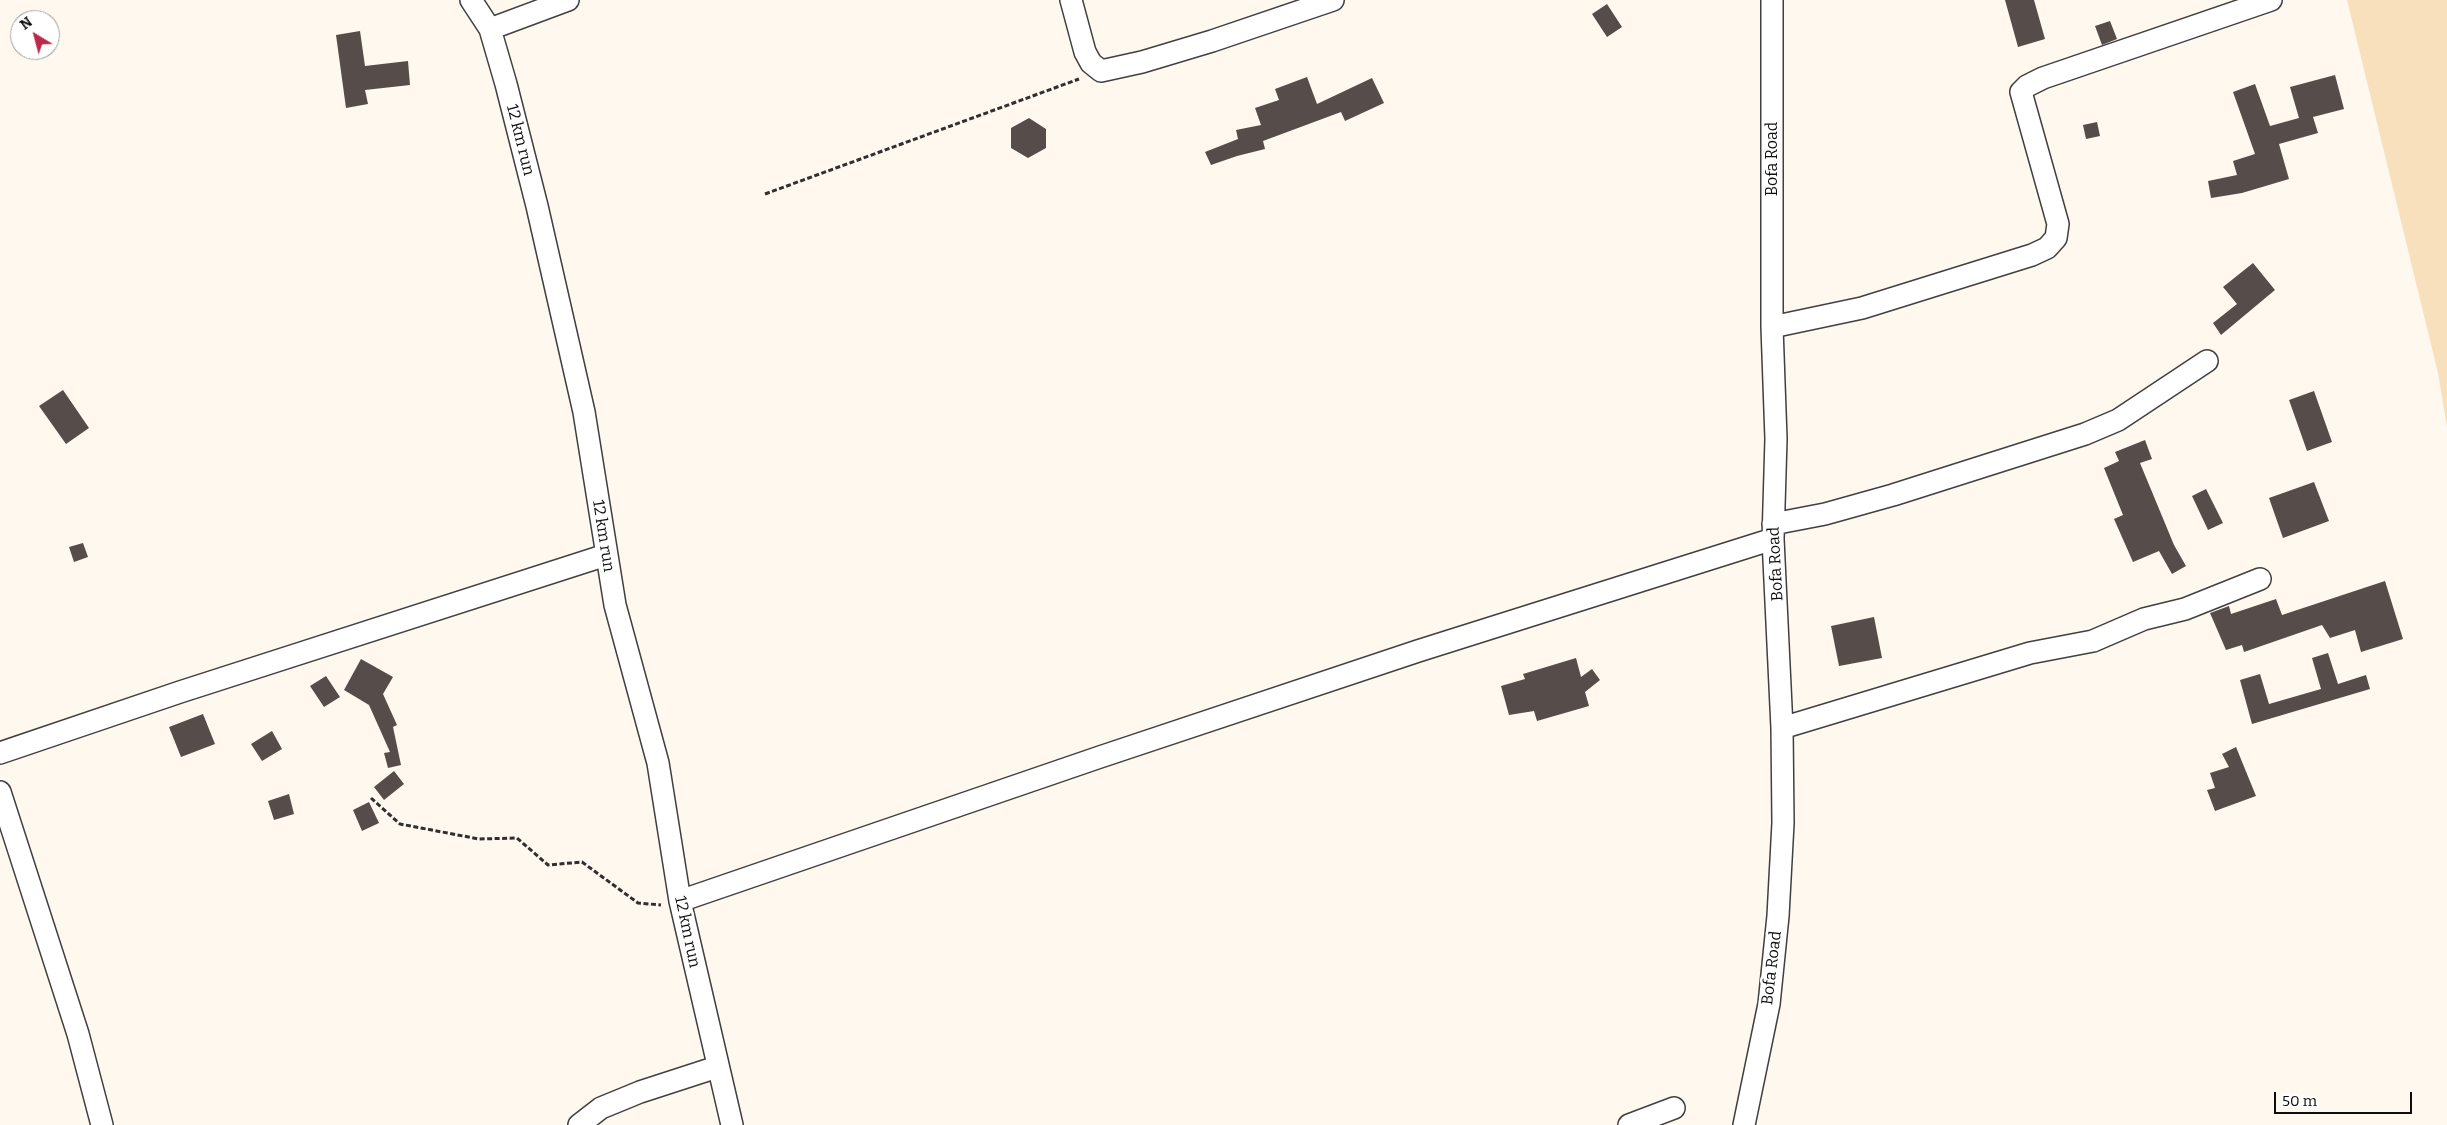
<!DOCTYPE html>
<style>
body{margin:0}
#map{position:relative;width:2447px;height:1125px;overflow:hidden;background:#fef8ee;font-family:Bitter,serif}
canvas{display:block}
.north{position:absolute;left:10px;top:10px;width:50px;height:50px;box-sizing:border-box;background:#fff;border:1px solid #9e9e9e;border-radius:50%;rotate:323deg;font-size:14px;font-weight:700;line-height:20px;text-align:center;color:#0d0d0d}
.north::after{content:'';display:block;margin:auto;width:18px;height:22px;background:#b9294a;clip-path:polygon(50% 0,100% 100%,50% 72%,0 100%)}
.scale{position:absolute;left:2274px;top:1092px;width:138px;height:22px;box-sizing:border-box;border:2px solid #0d0d0d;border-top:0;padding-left:6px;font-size:15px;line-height:18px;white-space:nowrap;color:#0d0d0d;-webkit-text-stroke:4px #fff;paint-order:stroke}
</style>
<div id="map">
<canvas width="2447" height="1125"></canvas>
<div class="north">N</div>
<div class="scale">50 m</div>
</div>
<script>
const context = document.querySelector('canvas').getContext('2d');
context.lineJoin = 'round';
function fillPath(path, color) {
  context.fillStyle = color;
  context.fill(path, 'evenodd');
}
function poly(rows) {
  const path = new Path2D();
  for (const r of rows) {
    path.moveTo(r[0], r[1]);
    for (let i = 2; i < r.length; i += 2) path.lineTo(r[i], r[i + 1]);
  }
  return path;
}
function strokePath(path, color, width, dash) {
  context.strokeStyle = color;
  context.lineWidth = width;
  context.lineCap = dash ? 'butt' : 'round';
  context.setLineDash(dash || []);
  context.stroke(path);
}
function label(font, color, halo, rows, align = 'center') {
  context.font = font + ' Bitter,serif';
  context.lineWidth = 5;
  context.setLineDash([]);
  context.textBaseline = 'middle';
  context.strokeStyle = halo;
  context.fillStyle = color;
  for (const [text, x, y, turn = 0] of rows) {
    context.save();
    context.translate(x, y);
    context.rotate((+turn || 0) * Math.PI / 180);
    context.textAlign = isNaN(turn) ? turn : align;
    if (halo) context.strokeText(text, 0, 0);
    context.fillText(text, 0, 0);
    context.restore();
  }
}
fillPath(poly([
 [2347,0,2447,0,2447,427,2438,373]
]), '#f9e0bc');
fillPath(poly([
 [2005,0,2034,0,2045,39,2018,47],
 [1607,4,1622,27,1607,37,1592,14],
 [2110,21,2117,39,2102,45,2095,26],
 [360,31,365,66,408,61,410,85,365,90,368,104,346,108,336,35],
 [2335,75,2344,109,2313,117,2318,133,2279,144,2289,179,2242,193,2211,198,2208,181,2237,175,2233,161,2255,154,2233,92,2255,84,2270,126,2299,118,2290,87],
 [1307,77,1317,104,1372,78,1384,103,1345,121,1341,112,1263,141,1265,149,1237,156,1211,165,1205,152,1238,139,1236,130,1261,125,1255,108,1279,100,1275,89],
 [1029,118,1046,129,1046,148,1028,158,1011,148,1011,128],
 [2097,122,2100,136,2086,139,2083,125],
 [2253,263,2275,290,2221,335,2213,323,2237,304,2223,287],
 [63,390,89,428,66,444,39,406],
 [2314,391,2332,442,2307,451,2289,400],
 [2145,440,2152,459,2140,463,2174,545,2186,566,2172,574,2159,551,2133,562,2114,519,2123,515,2104,468,2119,461,2115,452],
 [2314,482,2329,521,2283,538,2269,498],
 [2206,489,2223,523,2208,530,2192,496],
 [83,543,88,557,74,562,69,547],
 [2385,581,2403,639,2361,652,2355,630,2330,638,2322,625,2244,652,2242,645,2226,650,2210,613,2229,606,2231,614,2276,599,2282,615],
 [1874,617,1882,658,1839,666,1831,626],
 [2328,653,2338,684,2366,675,2370,689,2252,724,2240,680,2260,674,2269,704,2321,689,2312,658],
 [1576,658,1581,677,1592,669,1600,680,1585,692,1589,706,1537,721,1534,711,1509,715,1501,686,1525,679,1523,674],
 [361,659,393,677,383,694,397,725,393,727,401,765,388,768,384,753,390,752,369,705,344,690],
 [326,676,340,697,324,707,310,686],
 [203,714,215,744,181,757,169,727],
 [272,731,282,749,262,761,251,744],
 [2236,747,2256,796,2215,811,2207,790,2215,788,2210,773,2229,767,2222,754],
 [394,771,404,784,384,800,374,787],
 [289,794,294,814,274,820,268,801],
 [369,802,379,823,362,831,353,810]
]), '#564c4a');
const street = poly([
 [471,0,490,29],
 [568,0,490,29,506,84,537,206,584,412,615,605,658,763,680,901,732,1125],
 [1071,0,1085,52,1091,63,1101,71,1142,62,1212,41,1333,0],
 [1772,327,1862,308,2032,255,2047,248,2056,238,2058,224,2021,92,2027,86,2043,78,2271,0],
 [1773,524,1825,514,1893,495,2085,434,2118,420,2207,361],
 [1782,728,2030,653,2093,641,2144,619,2185,609,2260,579],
 [0,753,180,692,606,555],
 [0,792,78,1034,102,1125],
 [680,901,1100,757,1418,651,1773,539],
 [579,1125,601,1108,640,1092,717,1067],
 [1629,1125,1674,1108],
 [1744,1125,1769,1004,1778,916,1783,823,1782,728,1773,539,1776,439,1772,327,1772,0]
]);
strokePath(street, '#404040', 24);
strokePath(poly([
 [765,194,1079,79],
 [371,798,400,824,479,839,517,838,548,865,582,862,638,903,661,905]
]), '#2f2f2f', 3, [5, 2.5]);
strokePath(street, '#fff', 21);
label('16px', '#0d0d0d', '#fff', [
 ["12 km run",520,140,76],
 ["Bofa Road",1773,159,-90],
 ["12 km run",603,536,81],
 ["Bofa Road",1776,564,-93],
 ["12 km run",687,932,78],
 ["Bofa Road",1772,968,-83]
]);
</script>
